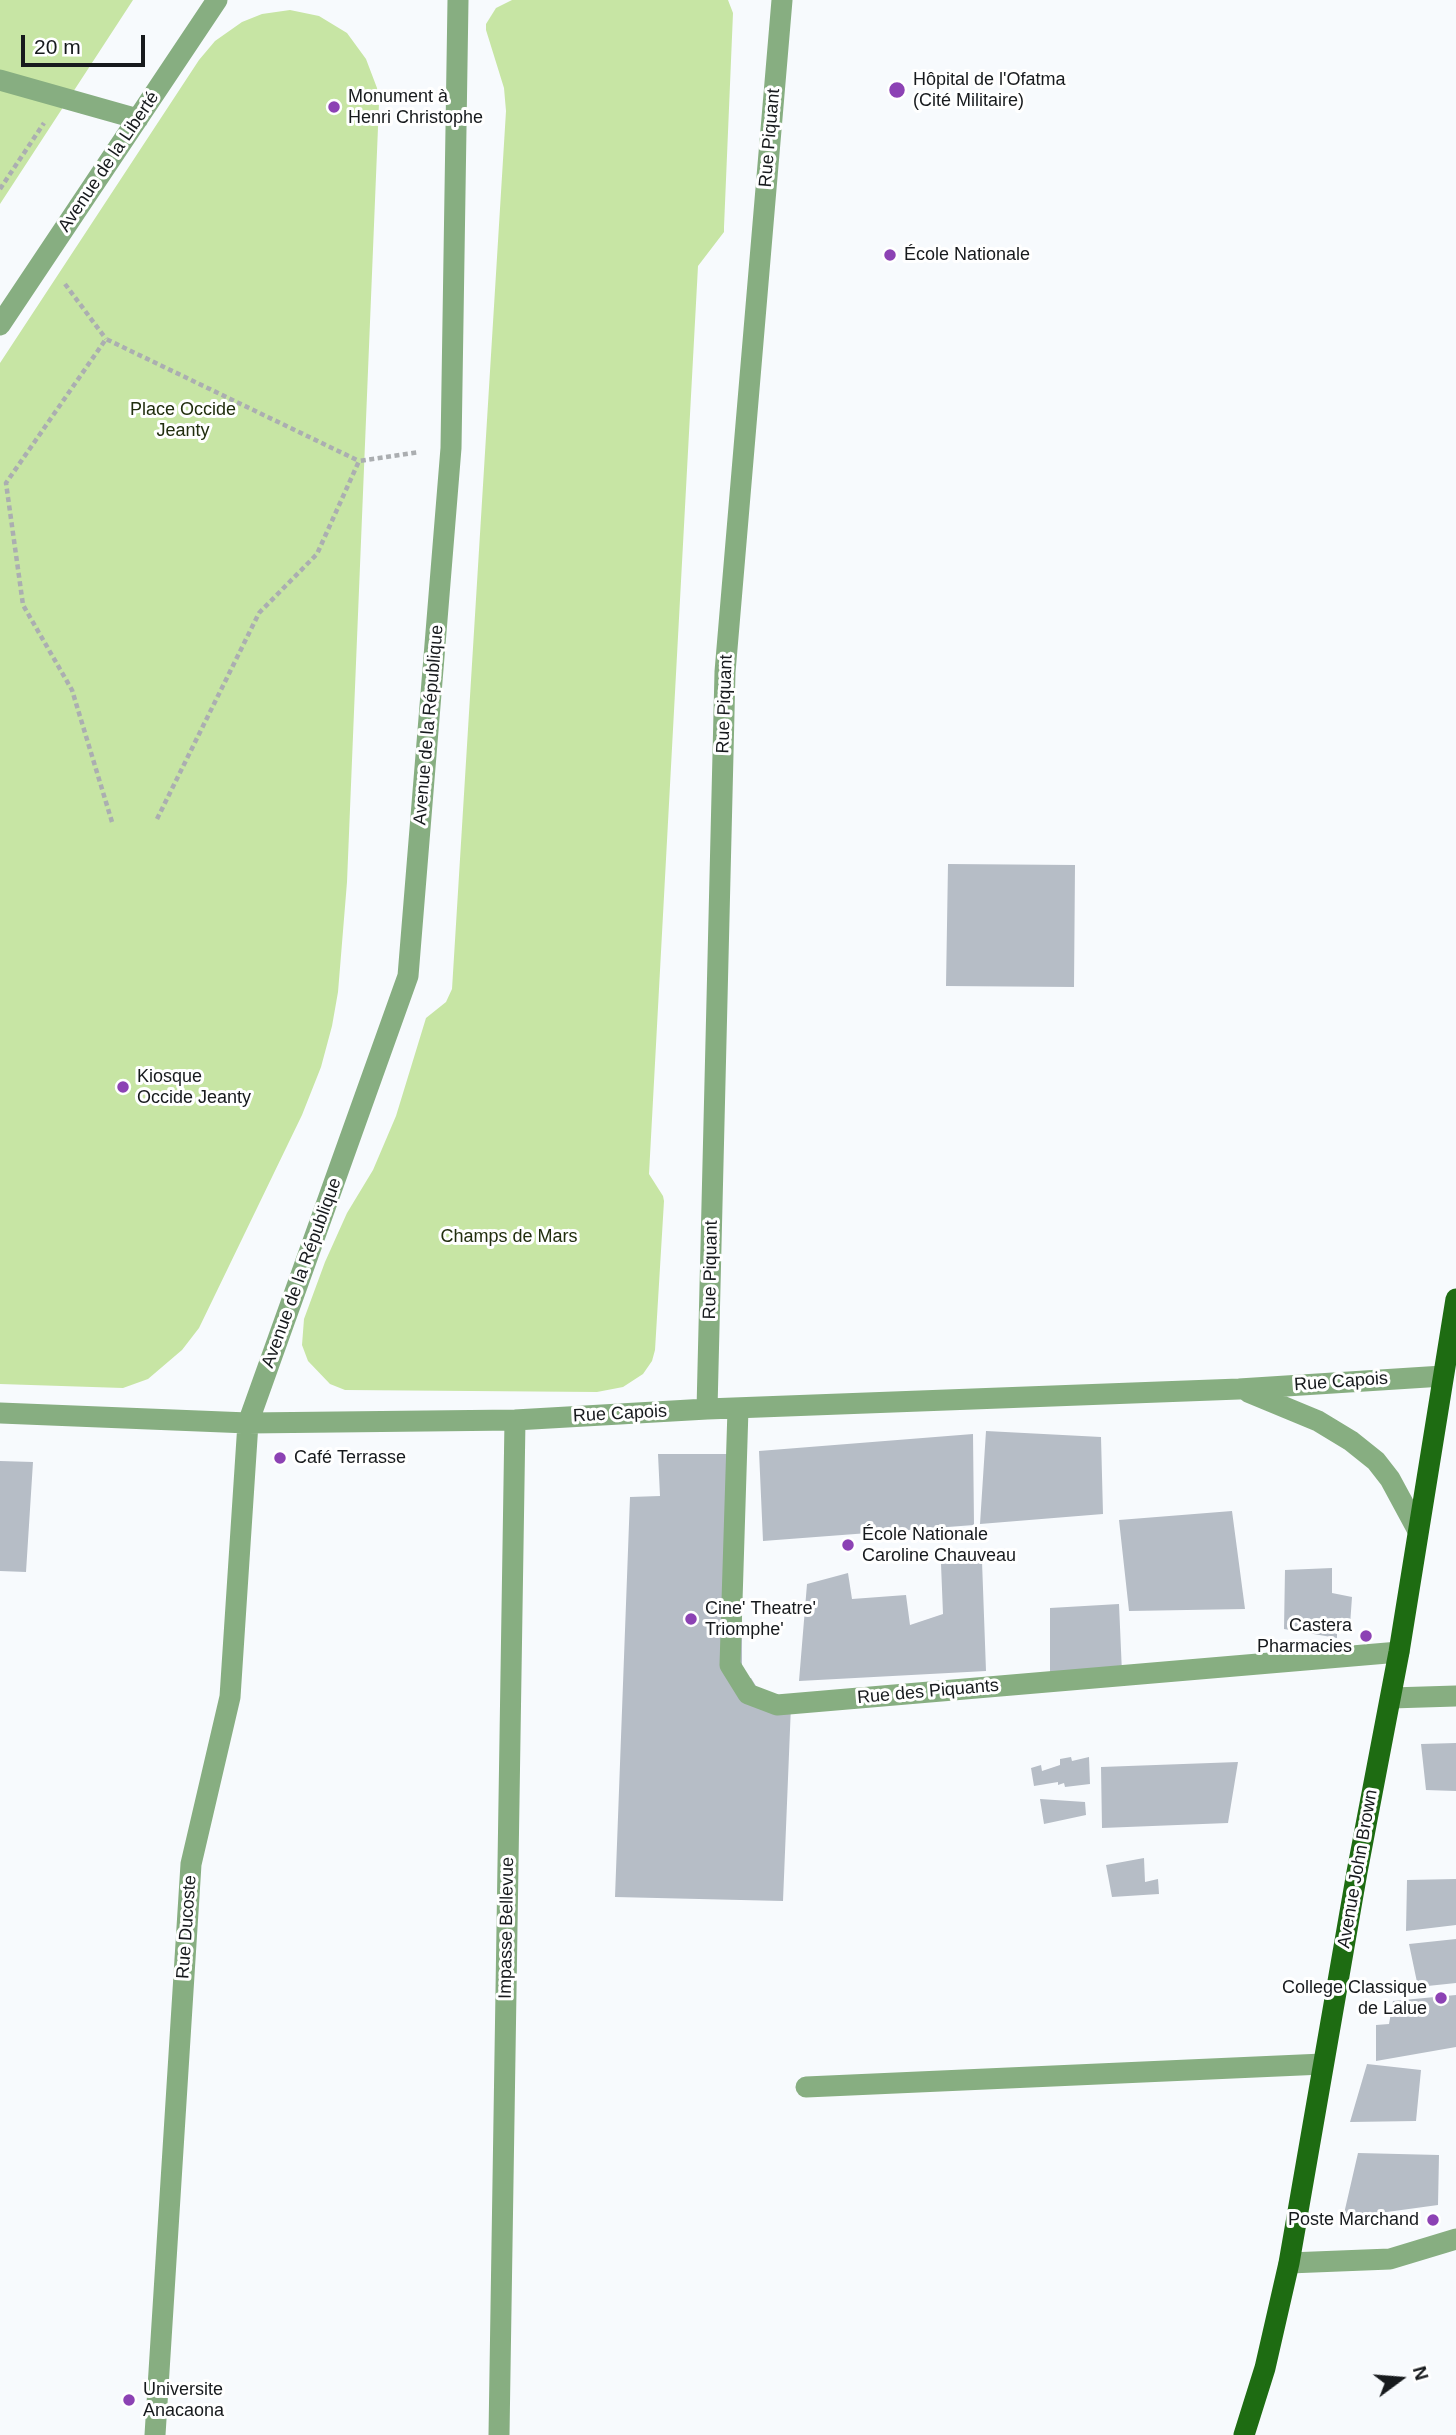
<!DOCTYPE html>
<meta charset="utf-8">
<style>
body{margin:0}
#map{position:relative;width:1456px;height:2435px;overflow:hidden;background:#f7fafd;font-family:Helvetica,sans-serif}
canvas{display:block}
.north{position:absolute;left:1365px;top:2344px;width:70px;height:70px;-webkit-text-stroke:5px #fff;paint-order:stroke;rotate:74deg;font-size:19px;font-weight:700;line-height:28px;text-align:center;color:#171a1d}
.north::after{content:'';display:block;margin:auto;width:24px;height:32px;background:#171a1d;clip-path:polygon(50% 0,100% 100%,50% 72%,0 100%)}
.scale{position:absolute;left:21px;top:35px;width:124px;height:32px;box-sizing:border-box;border:4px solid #171a1d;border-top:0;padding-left:9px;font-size:21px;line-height:24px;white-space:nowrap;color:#171a1d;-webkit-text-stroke:5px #fff;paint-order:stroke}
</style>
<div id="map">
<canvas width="1456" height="2435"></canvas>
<div class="north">N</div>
<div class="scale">20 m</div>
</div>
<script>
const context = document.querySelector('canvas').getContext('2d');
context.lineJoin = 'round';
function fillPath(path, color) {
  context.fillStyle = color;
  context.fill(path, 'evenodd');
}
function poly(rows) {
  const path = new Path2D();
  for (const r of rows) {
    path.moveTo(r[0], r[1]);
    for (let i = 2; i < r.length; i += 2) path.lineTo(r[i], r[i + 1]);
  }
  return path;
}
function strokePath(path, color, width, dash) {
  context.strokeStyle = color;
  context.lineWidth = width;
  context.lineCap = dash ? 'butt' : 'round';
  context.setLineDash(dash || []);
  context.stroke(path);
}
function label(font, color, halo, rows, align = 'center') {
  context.font = font + ' Helvetica,sans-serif';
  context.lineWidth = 6;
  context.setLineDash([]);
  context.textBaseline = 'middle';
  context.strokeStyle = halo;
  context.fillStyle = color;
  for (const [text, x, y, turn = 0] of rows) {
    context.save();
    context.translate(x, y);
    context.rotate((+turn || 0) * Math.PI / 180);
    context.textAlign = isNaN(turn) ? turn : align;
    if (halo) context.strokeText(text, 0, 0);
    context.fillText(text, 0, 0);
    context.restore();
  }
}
fillPath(poly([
 [0,0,133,0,0,204],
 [512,0,728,0,733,13,724,227,724,232,698,266,649,1174,663,1196,664,1201,655,1350,652,1361,643,1374,623,1387,597,1392,345,1390,330,1384,308,1361,302,1345,304,1319,325,1262,347,1213,373,1170,396,1116,426,1018,446,1002,452,989,506,111,504,88,486,30,486,24,496,8],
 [290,10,319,16,347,33,366,59,377,88,379,103,347,882,338,992,332,1026,321,1067,302,1115,199,1328,182,1350,148,1379,123,1388,0,1384,0,363,199,60,215,41,242,22,262,14]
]), '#c7e5a4');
fillPath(poly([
 [948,864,1075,865,1074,987,946,986],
 [986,1431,1101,1437,1103,1514,980,1524],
 [973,1434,974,1525,763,1541,759,1451],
 [658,1454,742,1454,742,1678,751,1678,759,1691,791,1705,783,1901,615,1897,630,1497,660,1496],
 [0,1461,33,1462,26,1572,0,1571],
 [1232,1511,1245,1609,1129,1611,1119,1520],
 [982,1561,986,1671,799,1681,807,1584,848,1573,852,1599,906,1595,910,1625,943,1614,941,1564],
 [1332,1568,1332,1593,1352,1597,1350,1625,1337,1626,1337,1638,1284,1629,1285,1570],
 [1119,1604,1122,1673,1050,1675,1050,1608],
 [1456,1743,1456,1791,1426,1790,1421,1744],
 [1071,1757,1072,1761,1089,1757,1090,1784,1065,1787,1064,1783,1058,1785,1058,1782,1034,1786,1031,1768,1041,1765,1042,1771,1060,1765,1060,1759],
 [1238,1762,1228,1823,1102,1828,1101,1767],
 [1040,1799,1085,1802,1086,1815,1044,1824],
 [1144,1858,1145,1882,1158,1879,1159,1894,1112,1897,1106,1865],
 [1456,1879,1456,1925,1406,1931,1407,1880],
 [1456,1939,1456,1983,1418,1987,1409,1944],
 [1456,1995,1456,2047,1376,2061,1376,2025,1389,2024,1393,2001],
 [1367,2064,1421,2070,1416,2121,1350,2122],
 [1358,2153,1439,2155,1438,2205,1343,2218]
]), '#b6bdc6');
strokePath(poly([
 [0,189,44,123],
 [65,284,106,339],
 [157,819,259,613,317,554,359,461,419,452],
 [112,822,72,690,23,605,6,483,106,339,359,461]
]), '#abaeb1', 4.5, [5, 3.5]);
strokePath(poly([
 [0,80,138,119],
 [0,325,217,0],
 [1248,1392,1318,1421,1351,1441,1376,1461,1390,1479,1417,1529],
 [707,1409,725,672,782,0],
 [738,1409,730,1665,748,1694,777,1705,1399,1652],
 [0,1413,248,1423,515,1420,707,1409,1239,1389,1443,1376],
 [1391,1698,1456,1696],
 [806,2087,1323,2064],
 [1289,2263,1390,2259,1456,2239],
 [155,2435,191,1864,230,1697,248,1423,408,976,451,448,458,0],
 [499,2435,515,1420]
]), '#87ae81', 21);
strokePath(poly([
 [1244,2435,1265,2368,1289,2263,1357,1872,1399,1652,1456,1299]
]), '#1e6c12', 21);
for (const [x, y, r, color] of [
 [897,90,9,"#8c42b4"],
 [334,107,7,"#8c42b4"],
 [890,255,7,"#8c42b4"],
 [123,1087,7,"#8c42b4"],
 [280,1458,7,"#8c42b4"],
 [848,1545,7,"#8c42b4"],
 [691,1619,7,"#8c42b4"],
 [1366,1636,7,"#8c42b4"],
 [1441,1998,7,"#8c42b4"],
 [1433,2220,7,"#8c42b4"],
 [129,2400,7,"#8c42b4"]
]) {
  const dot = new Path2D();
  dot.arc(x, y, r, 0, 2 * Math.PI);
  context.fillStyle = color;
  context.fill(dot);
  strokePath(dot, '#fff', 2.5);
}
label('18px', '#171a1d', '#fff', [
 ["Hôpital de l'Ofatma",913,80],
 ["(Cité Militaire)",913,101],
 ["Monument à",348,97],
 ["Henri Christophe",348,118],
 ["École Nationale",904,255],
 ["Kiosque",137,1077],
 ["Occide Jeanty",137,1098],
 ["Café Terrasse",294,1458],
 ["École Nationale",862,1535],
 ["Caroline Chauveau",862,1556],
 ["Cine' Theatre'",705,1609],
 ["Triomphe'",705,1630],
 ["Castera",1352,1626,"right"],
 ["Pharmacies",1352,1647,"right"],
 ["College Classique",1427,1988,"right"],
 ["de Lalue",1427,2009,"right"],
 ["Poste Marchand",1419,2220,"right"],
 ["Universite",143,2390],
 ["Anacaona",143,2411]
], 'left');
label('18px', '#171a1d', '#fff', [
 ["Rue Piquant",770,138,-85],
 ["Avenue de la Liberté",109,162,-56],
 ["Rue Piquant",725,704,-88],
 ["Avenue de la République",429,725,-85],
 ["Rue Piquant",711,1270,-89],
 ["Avenue de la République",302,1273,-70],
 ["Rue Capois",1341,1382,-4],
 ["Rue Capois",620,1414,-3],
 ["Rue des Piquants",928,1692,-5],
 ["Avenue John Brown",1358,1869,-80],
 ["Rue Ducoste",187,1927,-86],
 ["Impasse Bellevue",507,1928,-89]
]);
label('18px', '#212e0e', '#fff', [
 ["Place Occide",183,410],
 ["Jeanty",183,431],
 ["Champs de Mars",509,1237]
]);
</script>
